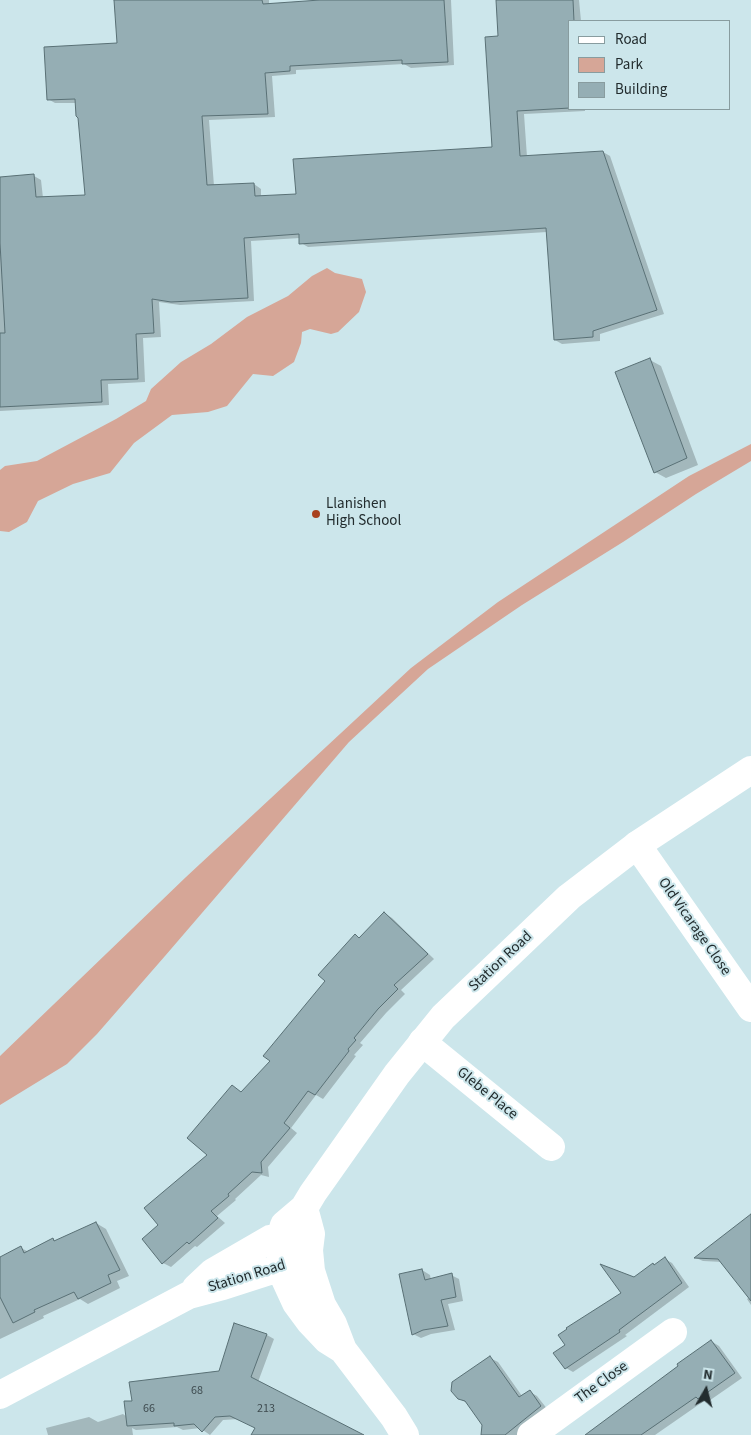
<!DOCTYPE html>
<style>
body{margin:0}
#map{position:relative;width:751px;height:1435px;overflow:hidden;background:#cce6eb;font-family:"Source Sans 3",sans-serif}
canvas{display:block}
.legend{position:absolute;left:568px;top:20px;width:162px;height:90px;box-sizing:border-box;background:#cce6eb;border:1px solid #889c9f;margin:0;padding:6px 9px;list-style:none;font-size:15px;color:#222c2e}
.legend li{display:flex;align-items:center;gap:10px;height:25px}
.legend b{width:25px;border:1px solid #889c9f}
.north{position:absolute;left:681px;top:1365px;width:50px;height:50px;-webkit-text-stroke:4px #cce6eb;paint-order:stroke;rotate:8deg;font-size:14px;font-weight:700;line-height:20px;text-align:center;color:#222c2e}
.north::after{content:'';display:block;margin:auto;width:18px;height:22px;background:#222c2e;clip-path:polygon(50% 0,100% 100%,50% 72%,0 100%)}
</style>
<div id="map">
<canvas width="751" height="1435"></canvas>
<ul class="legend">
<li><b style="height:6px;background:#fff"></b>Road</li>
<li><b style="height:14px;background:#d6a697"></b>Park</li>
<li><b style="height:14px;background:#95aeb4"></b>Building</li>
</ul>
<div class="north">N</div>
</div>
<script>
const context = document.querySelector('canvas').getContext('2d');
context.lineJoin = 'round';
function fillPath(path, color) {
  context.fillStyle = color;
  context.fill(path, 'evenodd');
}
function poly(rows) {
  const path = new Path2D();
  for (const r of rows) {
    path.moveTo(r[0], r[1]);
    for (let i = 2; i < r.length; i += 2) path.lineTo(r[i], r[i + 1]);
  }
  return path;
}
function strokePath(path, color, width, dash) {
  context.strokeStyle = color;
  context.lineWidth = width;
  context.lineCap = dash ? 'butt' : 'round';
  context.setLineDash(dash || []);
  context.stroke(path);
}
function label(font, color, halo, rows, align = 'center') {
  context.font = font + ' "Source Sans 3",sans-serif';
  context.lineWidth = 4;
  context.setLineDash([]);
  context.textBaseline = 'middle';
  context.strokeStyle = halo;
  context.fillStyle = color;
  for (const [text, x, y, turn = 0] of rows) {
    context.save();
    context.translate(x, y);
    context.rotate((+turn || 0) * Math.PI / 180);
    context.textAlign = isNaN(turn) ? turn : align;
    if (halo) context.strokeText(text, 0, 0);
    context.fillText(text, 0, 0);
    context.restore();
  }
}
fillPath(poly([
 [327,268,335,273,362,279,366,292,359,312,338,332,331,334,310,329,302,332,301,343,294,362,273,376,253,374,227,406,208,412,172,415,134,443,110,473,73,484,38,501,27,522,9,532,0,531,0,470,5,466,37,461,116,419,146,401,151,389,181,362,211,344,247,317,288,296,312,276],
 [751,444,751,461,696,494,623,542,522,605,428,669,349,742,165,956,97,1034,67,1064,0,1105,0,1056,186,877,411,668,498,602,689,476]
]), '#d6a697');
fillPath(poly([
 [115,0,269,0,269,4,341,0,451,0,454,65,411,68,404,64,296,70,296,74,272,76,275,117,209,120,214,186,254,184,261,189,261,197,297,195,494,148,499,37,497,0,579,0,581,21,570,21,570,109,585,109,585,111,524,114,527,157,603,152,610,156,664,314,600,334,600,341,562,344,555,340,547,232,308,247,301,243,300,238,251,241,254,301,180,305,159,302,161,337,143,338,145,382,108,384,109,405,0,411,0,178,34,176,41,180,43,198,86,197,77,103,55,103,48,99,118,44],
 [650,360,661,366,698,465,666,478,655,472],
 [384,913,392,918,434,959,401,990,405,994,386,1013,360,1043,363,1045,354,1055,356,1056,323,1099,316,1095,291,1128,297,1133,268,1167,269,1177,261,1175,235,1199,236,1200,217,1216,225,1223,197,1247,195,1246,171,1267,163,1263,159,1225,208,1155,242,1093,272,1061,360,938],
 [751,1222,751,1305,747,1299,750,1297,723,1262,703,1261,696,1258],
 [96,1223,106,1229,129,1276,117,1281,120,1288,88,1304,80,1299,43,1316,44,1318,0,1339,0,1258,21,1248,29,1252,53,1239,56,1241],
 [665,1259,672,1263,689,1287,625,1335,627,1336,573,1372,566,1368,567,1345,623,1293,634,1278],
 [422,1270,430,1275,431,1280,451,1275,459,1279,463,1301,448,1304,455,1330,431,1334,421,1338,413,1334],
 [234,1325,267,1335,274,1339,258,1382,344,1435,253,1435,256,1428,239,1419,223,1420,210,1435,200,1428,183,1430,177,1427,136,1430,132,1428,133,1435,48,1435,46,1428,89,1417,98,1422,123,1414,127,1417,133,1402,220,1372],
 [711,1341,719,1346,742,1378,706,1403,704,1401,655,1435,587,1435],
 [490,1358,498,1362,522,1396,530,1392,537,1396,548,1410,518,1435,486,1435,483,1424,467,1403,458,1398]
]), '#0003');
const building = poly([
 [114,0,262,0,263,4,320,0,444,0,448,62,402,64,402,60,290,66,290,71,265,73,268,114,202,116,207,185,254,183,255,196,296,194,293,159,492,147,485,37,498,36,496,0,573,0,574,21,570,21,570,108,517,111,520,156,603,151,657,310,593,331,593,337,554,340,546,228,299,244,299,234,244,238,248,298,171,302,152,299,154,333,136,334,138,379,101,380,102,402,0,407,0,333,5,333,0,243,0,177,34,174,36,197,85,195,78,118,76,116,75,99,47,100,44,47,117,43,114,0],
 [650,358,687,458,654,473,615,372,650,358],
 [384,912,428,954,394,985,398,989,378,1009,354,1038,356,1040,348,1049,349,1051,315,1095,308,1091,284,1123,290,1128,261,1162,262,1173,252,1172,228,1194,229,1196,211,1211,218,1218,189,1244,187,1242,162,1264,142,1239,158,1225,144,1208,207,1155,187,1138,232,1085,241,1092,270,1061,263,1056,325,981,318,975,355,934,359,938,384,912],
 [751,1214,751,1301,718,1259,694,1258,751,1214],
 [96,1222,120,1270,108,1275,111,1283,78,1299,74,1292,34,1310,35,1312,13,1323,0,1297,0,1257,21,1246,24,1253,53,1238,54,1241,96,1222],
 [665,1257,682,1283,619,1330,620,1332,565,1369,553,1353,565,1345,558,1335,567,1329,566,1328,621,1293,600,1264,634,1277,653,1263,654,1265,665,1257],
 [422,1269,425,1280,452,1273,456,1297,441,1300,448,1326,423,1330,412,1335,399,1274,422,1269],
 [234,1323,267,1334,251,1377,364,1435,251,1435,255,1428,230,1416,215,1417,202,1432,194,1424,174,1426,174,1423,127,1426,124,1401,132,1401,129,1382,219,1371,234,1323],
 [711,1340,735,1373,698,1399,696,1397,641,1435,585,1435,678,1366,677,1364,711,1340],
 [490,1356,519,1397,530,1390,541,1406,505,1435,481,1435,482,1425,465,1401,458,1399,451,1391,452,1382,490,1356]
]);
fillPath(building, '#95aeb4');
strokePath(building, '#597075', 1);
strokePath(poly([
 [637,845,751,1008],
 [422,1042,551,1147],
 [531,1435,673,1332]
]), '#fff', 28);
strokePath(poly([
 [304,1208,311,1234,309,1250,311,1271,322,1305,333,1324,343,1350,394,1417,405,1435],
 [196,1288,213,1272,270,1239,280,1238,297,1240],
 [343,1350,327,1340,310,1322,296,1303,290,1290,285,1279,280,1252,280,1238,284,1225,304,1208,313,1193,397,1074,443,1017,569,897,637,845,751,770],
 [0,1395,189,1295,223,1286,282,1267,294,1262,309,1250]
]), '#fff', 28);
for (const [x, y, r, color] of [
 [316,514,5,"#a8411e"]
]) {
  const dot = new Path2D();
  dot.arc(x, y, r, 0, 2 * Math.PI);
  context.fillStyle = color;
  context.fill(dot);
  strokePath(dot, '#cce6eb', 2);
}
label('12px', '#3f4c50', null, [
 ["68",197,1391],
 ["66",149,1409],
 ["213",266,1409]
]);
label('15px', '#222c2e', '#cce6eb', [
 ["Llanishen",326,505],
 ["High School",326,522]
], 'left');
label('15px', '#222c2e', '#cce6eb', [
 ["Old Vicarage Close",694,927,55],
 ["Station Road",501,962,-43],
 ["Glebe Place",487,1094,39],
 ["Station Road",247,1277,-17],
 ["The Close",602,1383,-36]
]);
</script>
